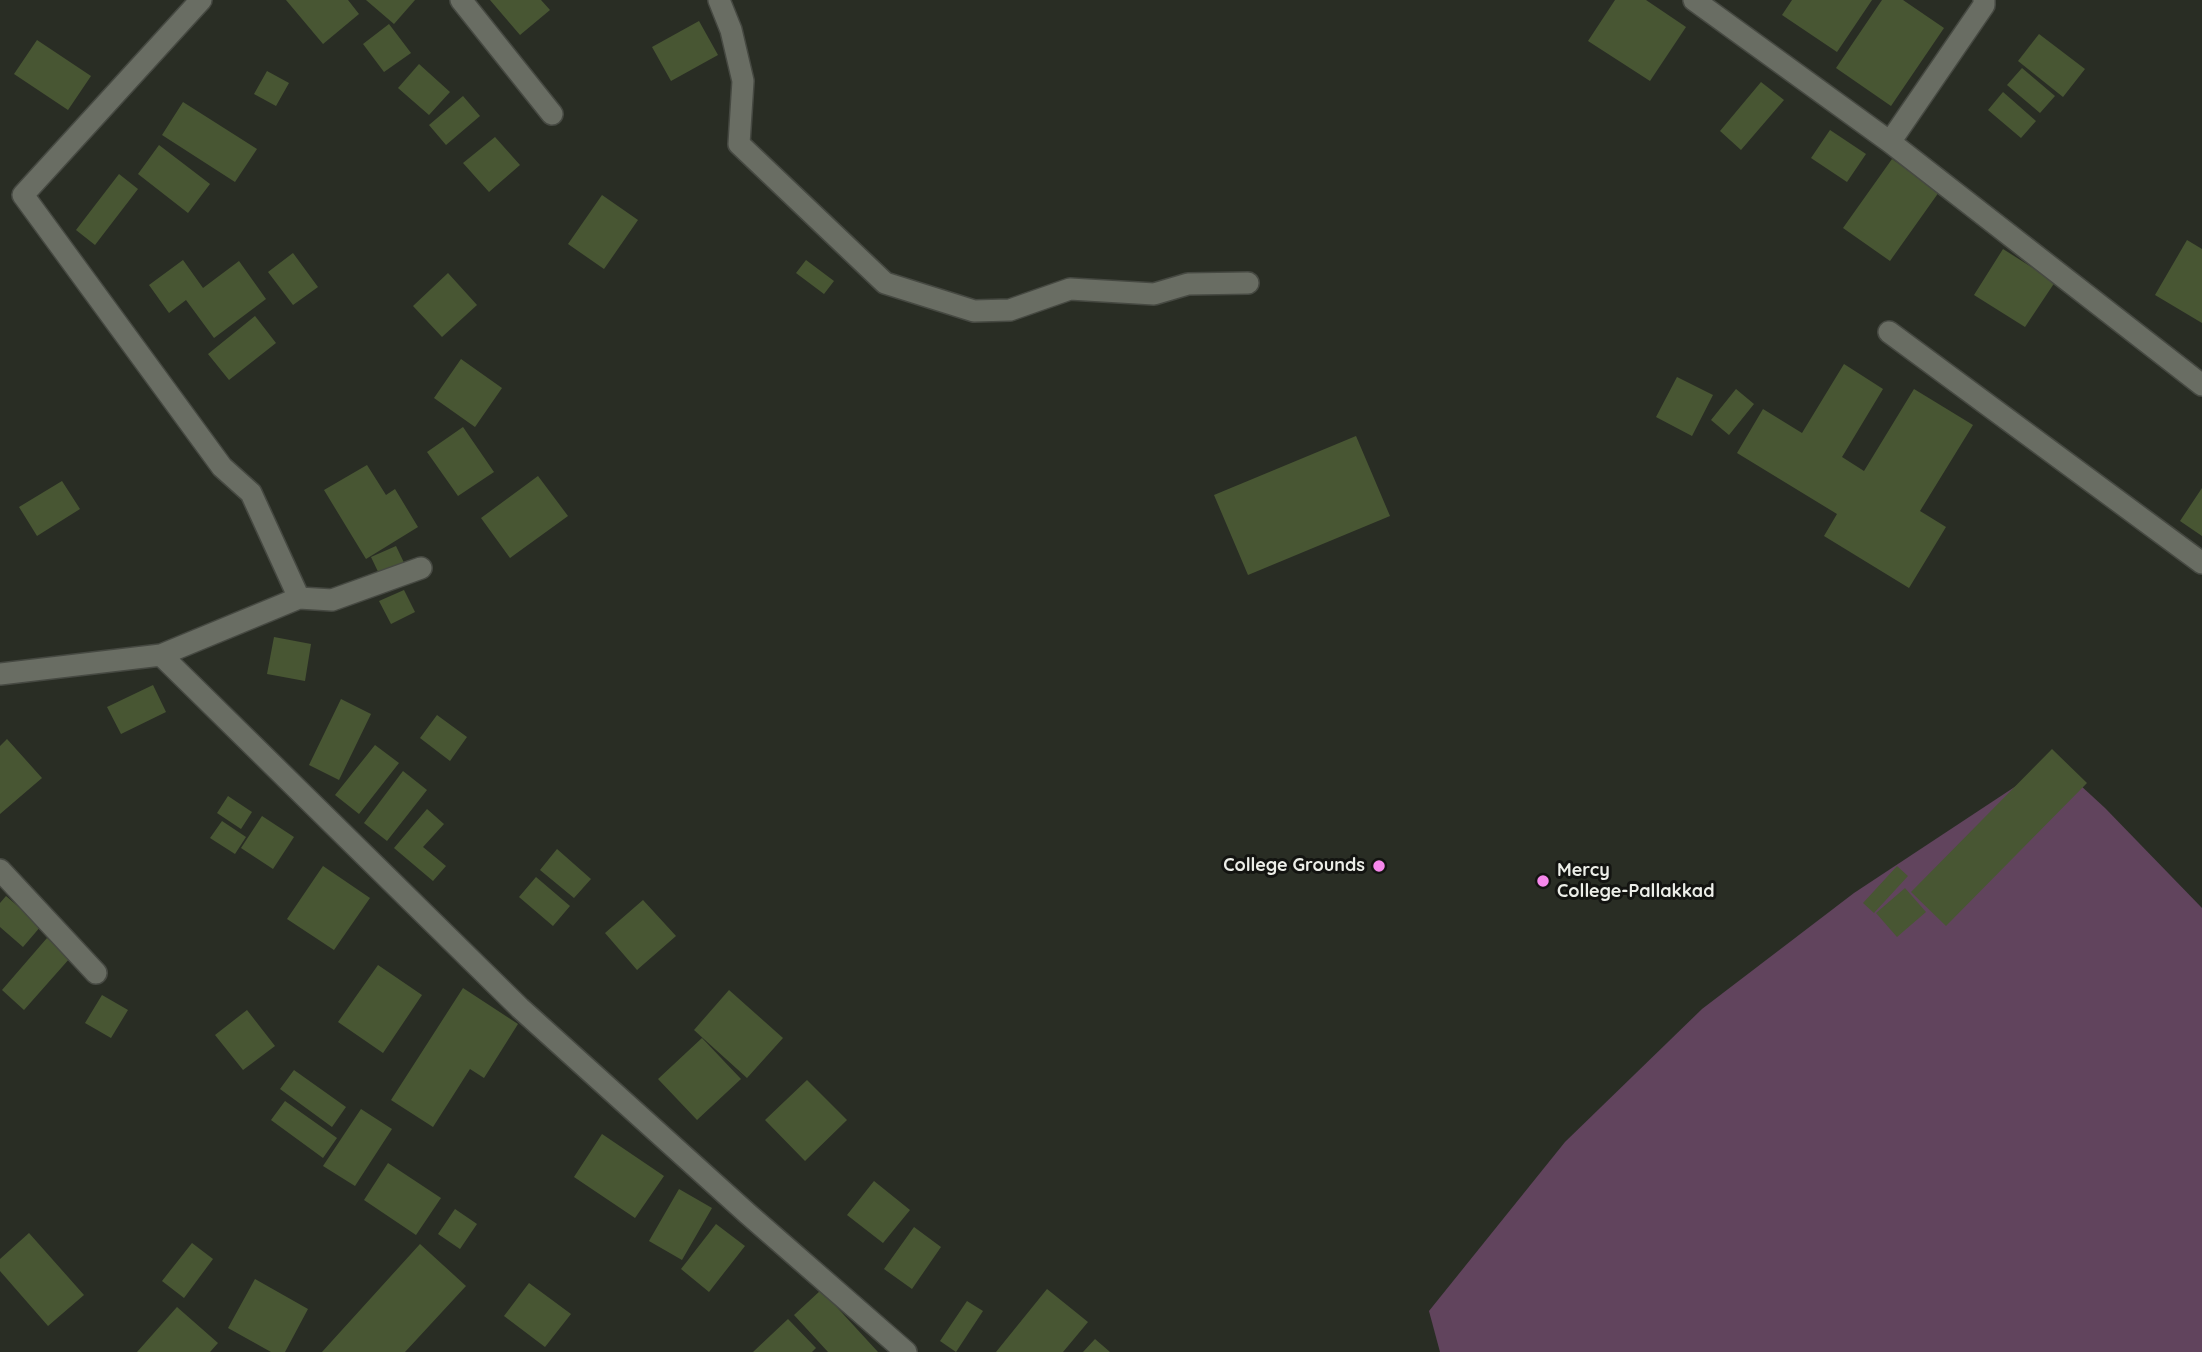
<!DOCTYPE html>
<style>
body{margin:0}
canvas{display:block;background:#292d24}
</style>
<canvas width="2202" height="1352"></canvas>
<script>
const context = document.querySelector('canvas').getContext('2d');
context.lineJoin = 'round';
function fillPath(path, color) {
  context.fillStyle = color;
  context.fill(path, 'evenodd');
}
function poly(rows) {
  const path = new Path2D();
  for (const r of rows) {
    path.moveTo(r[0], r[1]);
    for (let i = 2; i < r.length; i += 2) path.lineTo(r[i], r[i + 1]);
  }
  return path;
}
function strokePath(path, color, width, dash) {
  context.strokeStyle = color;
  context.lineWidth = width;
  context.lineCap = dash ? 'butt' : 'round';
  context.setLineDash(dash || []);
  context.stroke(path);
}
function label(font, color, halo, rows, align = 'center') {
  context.font = font + ' Quicksand,sans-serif';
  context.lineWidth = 6;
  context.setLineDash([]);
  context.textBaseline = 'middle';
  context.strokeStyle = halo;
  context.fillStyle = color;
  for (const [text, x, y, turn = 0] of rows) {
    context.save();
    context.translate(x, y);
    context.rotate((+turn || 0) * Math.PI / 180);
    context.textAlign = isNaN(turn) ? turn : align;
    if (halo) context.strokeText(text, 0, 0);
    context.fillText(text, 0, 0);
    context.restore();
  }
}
fillPath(poly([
 [2054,761,2105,808,2202,908,2202,1352,1440,1352,1429,1311,1565,1142,1702,1009,1854,893]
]), '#61445d');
fillPath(poly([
 [286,0,348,0,359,14,323,44],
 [366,0,415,0,394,24],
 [490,0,541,0,550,10,520,35],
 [1615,0,1646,0,1686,27,1650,81,1588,41],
 [1792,0,1872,0,1837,52,1782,15],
 [1882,0,1903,0,1944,28,1891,106,1836,68],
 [699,21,718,55,671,81,652,47],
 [389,24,411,53,384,72,363,44],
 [2039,34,2085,69,2063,97,2018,61],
 [37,40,91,76,68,110,14,74],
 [419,64,450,92,429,115,398,88],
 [2022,68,2055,96,2040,113,2007,85],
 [267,71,289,83,276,106,254,94],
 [1761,82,1784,100,1741,150,1720,131],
 [2003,92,2036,121,2021,138,1988,110],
 [463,96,480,116,446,145,429,125],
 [183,102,257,149,235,182,162,135],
 [1830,130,1866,154,1847,182,1811,158],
 [495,137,520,165,489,192,463,163],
 [159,145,210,184,188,213,138,174],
 [1892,159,1939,192,1890,261,1843,228],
 [119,174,138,189,95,245,76,230],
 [602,195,638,220,604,269,568,244],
 [2187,240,2202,249,2202,323,2155,295],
 [2003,249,2055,282,2025,327,1974,295],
 [293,253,318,287,293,305,268,272],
 [183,260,203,288,239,261,266,299,214,338,186,300,169,313,149,285],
 [806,260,834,281,824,294,796,273],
 [448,273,477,305,442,337,413,306],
 [255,316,276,343,229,380,208,354],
 [461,359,502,388,475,427,434,398],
 [1844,364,1883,389,1842,457,1864,471,1914,389,1973,425,1920,511,1946,527,1909,588,1824,536,1837,514,1737,453,1763,409,1802,433],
 [1677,377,1713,395,1692,436,1656,417],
 [1736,389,1754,404,1729,435,1711,420],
 [463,427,494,472,458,496,427,452],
 [1356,436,1390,516,1248,575,1214,495],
 [367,465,386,495,395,489,418,527,366,559,324,490],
 [538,476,568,516,510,558,481,518],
 [62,481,80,509,37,536,19,507],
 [2202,488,2202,536,2180,521],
 [396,546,407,569,382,580,371,557],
 [404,590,415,612,391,624,379,601],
 [274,637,311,644,305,681,267,674],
 [153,685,166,712,121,734,107,707],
 [341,699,371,714,339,780,309,765],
 [437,715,467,737,450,761,420,738],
 [7,739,42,778,0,814,0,746],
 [375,745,399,763,359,814,335,795],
 [2052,749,2087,783,1946,926,1911,892],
 [403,771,427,790,387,841,364,823],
 [228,796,252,812,241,829,217,813],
 [427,809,444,824,423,847,446,866,433,881,394,848],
 [262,816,294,837,273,869,241,848],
 [222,821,246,837,235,854,210,838],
 [557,849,591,879,574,898,540,870],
 [323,866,370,898,334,950,287,919],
 [1897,866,1908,876,1874,913,1863,903],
 [536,877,570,906,553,926,519,897],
 [1905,888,1926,912,1897,937,1876,913],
 [6,896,41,926,23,947,0,927,0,903],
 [643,900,676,936,637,970,605,933],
 [47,938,70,958,24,1010,2,990],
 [378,965,422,995,383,1053,338,1022],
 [463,988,518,1024,484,1078,470,1069,433,1127,391,1100],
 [729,990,783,1038,747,1078,694,1030],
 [102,995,128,1010,111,1038,85,1023],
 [247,1010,275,1046,243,1070,215,1035],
 [702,1038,741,1079,697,1120,658,1079],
 [294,1070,346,1107,332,1127,280,1089],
 [807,1080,847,1120,805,1161,765,1120],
 [285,1101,337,1138,323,1158,271,1120],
 [361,1109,392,1129,355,1186,323,1166],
 [602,1134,664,1176,635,1218,574,1177],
 [388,1163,441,1198,416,1235,364,1200],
 [874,1181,910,1210,883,1243,847,1215],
 [679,1189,712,1208,682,1260,649,1241],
 [455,1209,477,1224,460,1249,438,1234],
 [716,1224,745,1246,709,1292,681,1269],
 [914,1227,941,1247,912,1289,884,1269],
 [29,1233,84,1295,48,1326,0,1271,0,1259],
 [192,1243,213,1259,184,1298,162,1281],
 [420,1244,466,1286,405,1352,322,1352],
 [255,1279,308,1309,285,1352,271,1352,228,1328],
 [529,1283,571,1314,545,1347,504,1316],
 [1047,1289,1088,1322,1063,1352,996,1352],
 [821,1290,878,1352,828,1352,794,1315],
 [967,1301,983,1311,956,1352,940,1341],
 [177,1307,218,1343,210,1352,137,1352],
 [788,1319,816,1348,812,1352,753,1352],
 [1095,1339,1110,1352,1083,1352]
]), '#485633');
const minor = poly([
 [201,0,23,195,222,467,251,493,299,598],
 [461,0,552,114],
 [719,0,731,30,743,81,739,144,885,283,974,311,1010,310,1070,289,1154,294,1188,284,1248,283],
 [1694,0,1890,142,2202,385],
 [1890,142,1984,5,1984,0],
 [1889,332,2202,563],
 [161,655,520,1008,748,1214,906,1352],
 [0,674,161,655,299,598,332,600,421,568],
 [0,870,96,973]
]);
strokePath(minor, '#464942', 24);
strokePath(minor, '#696d63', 21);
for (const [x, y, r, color] of [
 [1379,866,7,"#f788ec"],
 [1543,881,7,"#f788ec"]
]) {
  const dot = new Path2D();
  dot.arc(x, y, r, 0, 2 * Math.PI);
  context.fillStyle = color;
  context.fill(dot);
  strokePath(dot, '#131411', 2.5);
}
label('bold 18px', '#eceee8', '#131411', [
 ["College Grounds",1365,866],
 ["Mercy",1557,871,"left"],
 ["College-Pallakkad",1557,892,"left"]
], 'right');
</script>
